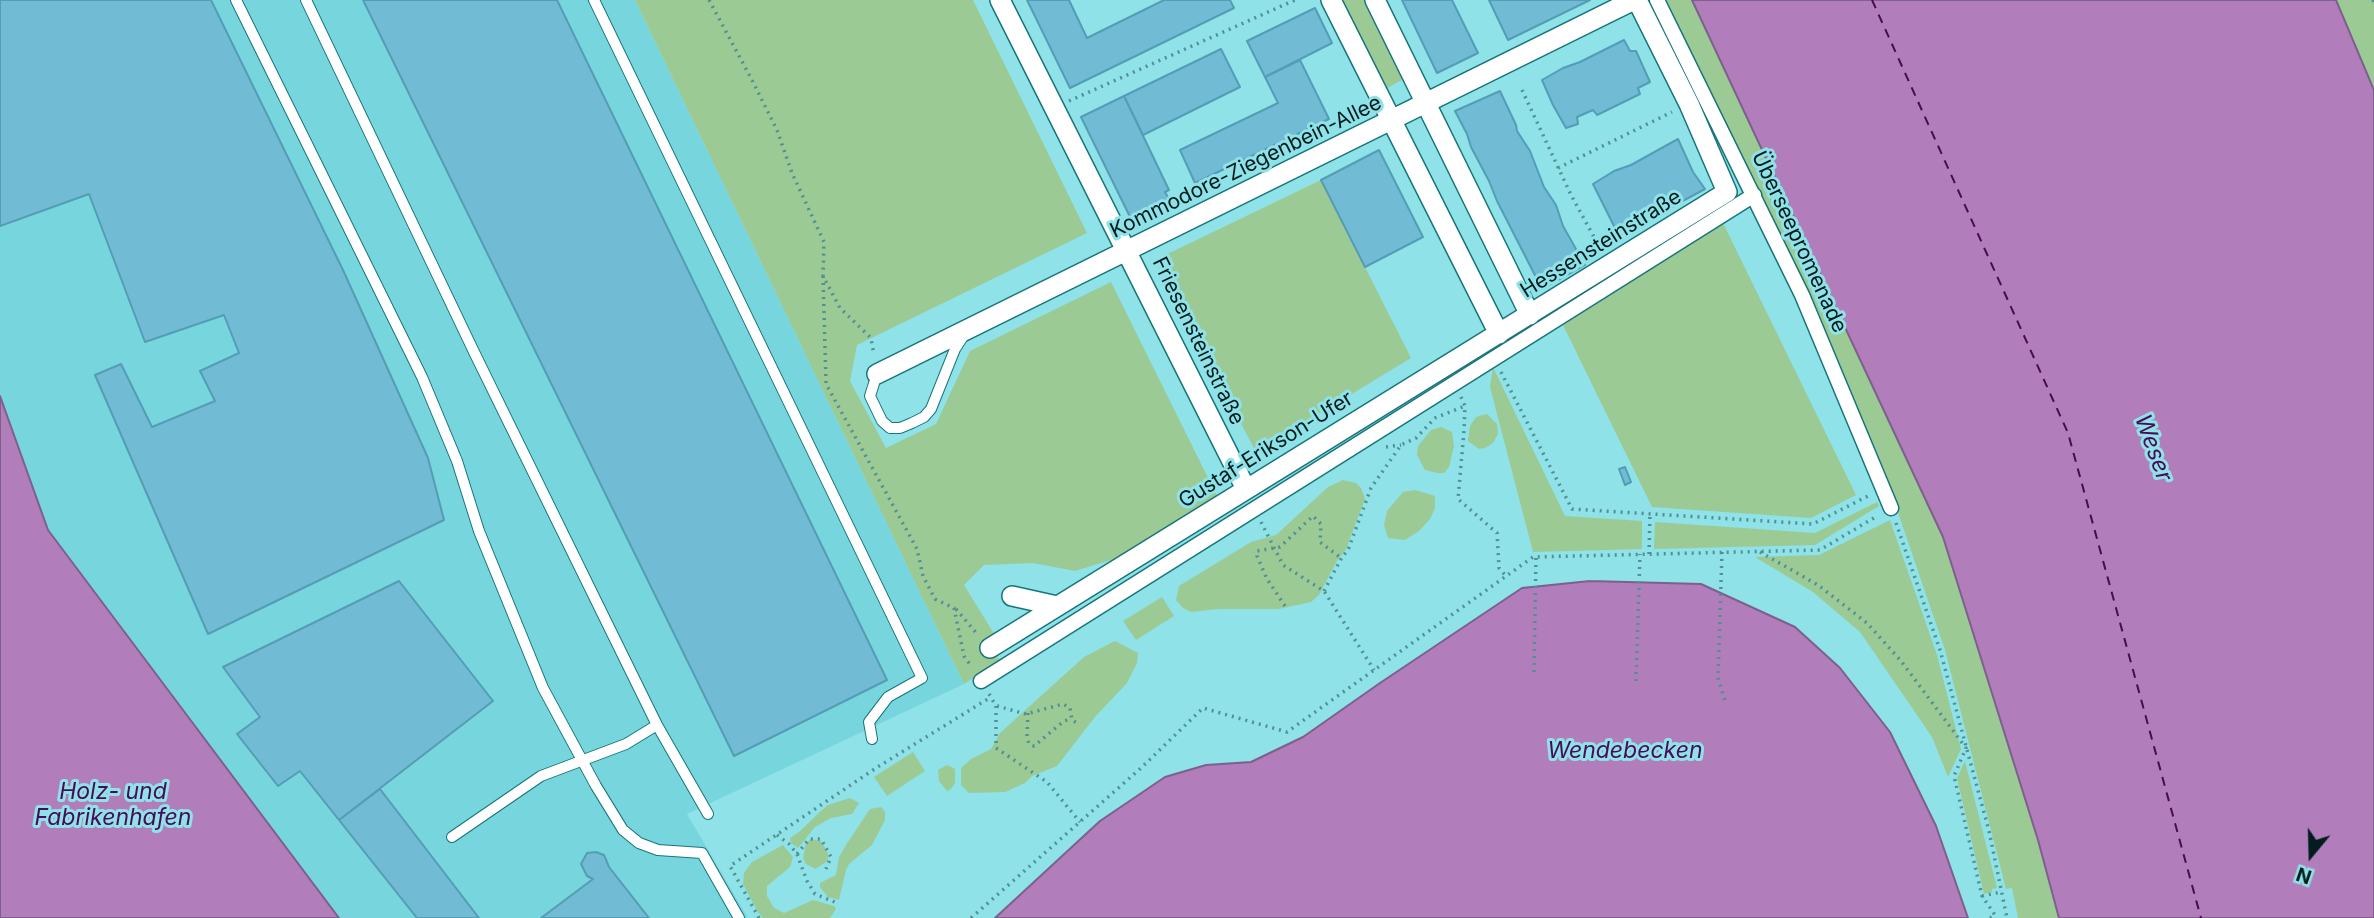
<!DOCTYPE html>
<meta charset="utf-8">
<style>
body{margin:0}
#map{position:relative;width:2374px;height:918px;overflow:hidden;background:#8ee2e8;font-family:Inter,sans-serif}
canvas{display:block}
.north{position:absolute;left:2276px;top:820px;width:70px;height:70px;-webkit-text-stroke:5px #8ee2e8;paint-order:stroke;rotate:199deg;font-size:19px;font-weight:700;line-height:28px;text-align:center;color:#031d1f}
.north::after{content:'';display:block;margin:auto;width:24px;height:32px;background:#031d1f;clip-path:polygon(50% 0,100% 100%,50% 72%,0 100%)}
</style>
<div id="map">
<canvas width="2374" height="918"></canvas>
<div class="north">N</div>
</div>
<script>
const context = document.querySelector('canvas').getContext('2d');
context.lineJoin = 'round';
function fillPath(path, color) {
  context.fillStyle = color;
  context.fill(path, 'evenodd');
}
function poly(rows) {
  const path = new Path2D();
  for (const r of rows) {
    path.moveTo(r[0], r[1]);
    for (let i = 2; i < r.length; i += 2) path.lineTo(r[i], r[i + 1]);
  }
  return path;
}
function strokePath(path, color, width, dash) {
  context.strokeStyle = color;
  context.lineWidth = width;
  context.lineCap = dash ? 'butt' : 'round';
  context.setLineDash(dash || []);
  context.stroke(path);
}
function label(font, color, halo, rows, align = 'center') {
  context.font = font + ' Inter,sans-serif';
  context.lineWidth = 6;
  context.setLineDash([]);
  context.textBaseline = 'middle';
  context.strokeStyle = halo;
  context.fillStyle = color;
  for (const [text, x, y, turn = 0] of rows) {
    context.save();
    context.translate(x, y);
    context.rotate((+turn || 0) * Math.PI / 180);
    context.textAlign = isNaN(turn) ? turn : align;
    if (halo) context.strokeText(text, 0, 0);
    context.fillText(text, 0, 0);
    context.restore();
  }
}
fillPath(poly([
 [0,0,635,0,964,684,687,814,748,918,339,918,48,529,0,396]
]), '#77d6dd');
fillPath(poly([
 [635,0,973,0,1087,233,857,345,850,381,886,448,936,424,970,351,1111,282,1217,496,1127,555,1075,571,1033,563,984,565,964,585,996,637,988,642,1000,661,964,684],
 [1341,0,1367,0,1406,78,1385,89],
 [1666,0,1692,0,1943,537,2038,840,2059,918,2018,918,2012,888,2006,889,1945,650,1892,495,1796,265],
 [2336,0,2374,0,2374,90,2352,36],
 [1321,180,1411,358,1256,452,1155,260],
 [1723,223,1856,495,1811,518,1652,507,1563,325],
 [1493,367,1565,516,1642,521,1642,549,1533,552,1490,387],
 [1487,414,1497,424,1498,434,1493,443,1485,448,1479,449,1468,441,1470,426,1476,417],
 [1441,427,1452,432,1454,446,1449,467,1444,473,1437,473,1425,470,1417,455,1418,446,1431,430],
 [1343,480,1356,483,1361,488,1365,499,1346,549,1337,561,1319,595,1311,602,1279,609,1218,609,1191,612,1183,608,1176,600,1179,586,1251,542,1276,535,1328,487],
 [1415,490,1435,496,1435,508,1430,519,1419,531,1405,540,1388,538,1384,525,1387,511,1403,492],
 [1877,502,1879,506,1815,545,1654,549,1655,522,1815,533],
 [1890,520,1937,655,1961,749,1948,777,1932,737,1860,632,1813,592,1755,557,1819,555],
 [1162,597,1174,616,1136,640,1123,621],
 [1115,641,1138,653,1137,663,1127,683,1095,717,1057,766,1032,776,1025,783,1005,792,969,793,961,785,961,768,971,759,991,749,1000,733,1084,657],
 [913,752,925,771,887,796,874,777],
 [1965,761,1997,888,1992,889,1992,892,1984,894,1957,778],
 [947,765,955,769,955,783,951,789,947,791,939,781,938,770],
 [850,798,859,803,852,814,831,818,815,827,798,848,791,843,790,838,799,832,822,810,828,805],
 [881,807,885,812,885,820,872,845,849,864,846,870,839,900,828,897,820,887,820,883,836,875,839,857,846,845,870,809],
 [811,839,821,841,828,853,828,861,815,869,806,864,803,858,806,843],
 [783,845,793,857,790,867,767,886,767,896,774,908,784,913,813,900,834,906,836,909,830,918,763,918,758,912,743,884,744,873,752,862]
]), '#9cca95');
const water = poly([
 [1692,0,2336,0,2374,90,2374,918,2059,918,2038,840,1943,537,1692,0],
 [0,396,48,530,339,918,0,918,0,396],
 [1590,581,1701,584,1795,627,1840,668,1890,732,1936,826,1968,918,995,918,1100,821,1165,777,1206,765,1251,762,1303,737,1380,683,1522,588,1590,581]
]);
fillPath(water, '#b17dba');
strokePath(water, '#7d608c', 2);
strokePath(poly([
 [1872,0,2068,433,2201,918]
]), '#4c0957', 2, [9, 7]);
const building = poly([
 [0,0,211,0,343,270,428,458,444,520,208,634,95,375,121,364,152,427,215,401,200,371,239,353,224,315,145,342,89,194,0,226,0,0],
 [363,0,557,0,887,680,734,756,363,0],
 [1027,0,1069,0,1087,38,1164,0,1230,0,1234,8,1070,88,1027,0],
 [1402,0,1452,0,1478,53,1437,73,1402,0],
 [1489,0,1590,0,1508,40,1489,0],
 [1315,8,1332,43,1265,77,1247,41,1315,8],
 [1624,40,1630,51,1636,51,1650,82,1638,88,1640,94,1597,115,1593,110,1577,117,1578,124,1566,128,1553,105,1542,80,1563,68,1580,62,1624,40],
 [1221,49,1240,87,1143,135,1124,96,1221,49],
 [1300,60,1329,119,1195,183,1180,150,1278,103,1265,77,1300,60],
 [1500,91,1516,125,1517,131,1530,151,1544,187,1556,205,1563,226,1585,265,1542,289,1497,201,1489,181,1471,147,1467,134,1455,111,1500,91],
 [1124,96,1169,190,1165,192,1169,199,1132,221,1081,117,1124,96],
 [1678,139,1693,172,1705,189,1664,211,1656,213,1639,225,1617,232,1593,184,1614,171,1631,165,1678,139],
 [1379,150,1423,237,1365,267,1321,180,1379,150],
 [1625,467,1631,482,1625,485,1619,469,1625,467],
 [399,581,493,701,339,820,300,771,278,786,237,734,260,717,223,667,399,581],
 [380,789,479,918,417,918,339,820,380,789],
 [596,852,604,855,609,867,649,918,541,918,593,879,587,876,581,864,587,853,596,852]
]);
fillPath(building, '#71bbd4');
strokePath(building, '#539db5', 2);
const service = poly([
 [236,0,422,377,457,461,479,531,543,688,596,786,623,830,639,843,658,850,702,853,739,918],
 [306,0,475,354,657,725,708,814],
 [594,0,922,678,888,697,869,722,872,739],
 [877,374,870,396,882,421,890,428,900,428,912,423,924,417,931,409,955,349,964,335],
 [452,837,541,776,626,744,657,725]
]);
const pedestrian = poly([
 [1657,0,1802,295,1891,508],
 [981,681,1754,195]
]);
const minor = poly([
 [1000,0,1246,489],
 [1331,0,1499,334],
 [1375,0,1530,315],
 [877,374,1634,0],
 [1012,596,1057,606],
 [990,648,1727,192,1689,104,1637,0]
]);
strokePath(service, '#16757b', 12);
strokePath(pedestrian, '#16757b', 17);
strokePath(minor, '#16757b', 22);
strokePath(poly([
 [709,0,752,80,777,130,792,173,824,242,823,276,840,308,871,338,874,355],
 [2373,0,2374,3],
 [1522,90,1571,195,1600,248],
 [1069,101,1295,0],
 [1558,168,1672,112],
 [823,276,826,384,917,549,923,576,935,599,954,608,964,656,972,667],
 [1501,372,1572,509,1813,524,1868,496],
 [1461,397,1465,406,1464,431,1458,499,1497,533,1499,568,1506,576],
 [1386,447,1401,445],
 [1261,522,1283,565,1324,591,1374,670],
 [1896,523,1940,650,1989,831,2007,918],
 [1722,552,1718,678,1726,704],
 [1760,552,1818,585,1867,623,1901,661,1966,748,1954,776,1982,896,1995,915,1990,918],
 [1649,554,1650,514],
 [1324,591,1342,557,1348,550,1371,488,1401,445,1416,438,1435,418,1465,406],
 [1285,606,1267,579,1257,556,1257,551,1280,547,1313,516,1321,524,1320,542,1341,558],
 [956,609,978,635],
 [1534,672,1536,557],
 [1636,681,1640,554],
 [989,694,996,706,996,748,1047,782,1080,822],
 [997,706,1026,714,1063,704,1070,708,1072,720,1080,725],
 [1028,713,1027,736,1029,744,1034,746,1064,721,1071,719],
 [777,835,789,844,797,854,807,881,815,894,837,903],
 [797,854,809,839,821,839,831,857,826,869],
 [1982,896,2001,892],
 [759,918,730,866,876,768,991,697],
 [971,918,1141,768,1203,708,1287,732,1533,557,1820,550,1877,516]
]), '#538f93', 3.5, [2, 5]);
strokePath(service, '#fff', 10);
strokePath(pedestrian, '#fff', 14);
strokePath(minor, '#fff', 19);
label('21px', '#031d1f', '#8ee2e8', [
 ["Kommodore-Ziegenbein-Allee",1246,167,-26],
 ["Überseepromenade",1799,242,65],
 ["Hessensteinstraße",1601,244,-32],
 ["Friesensteinstraße",1198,341,64],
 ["Gustaf-Erikson-Ufer",1266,450,-32]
]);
label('italic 23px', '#4c0957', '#8ee2e8', [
 ["Weser",2153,448,70],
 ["Wendebecken",1625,751],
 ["Holz- und",113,792],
 ["Fabrikenhafen",113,818]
]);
</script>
